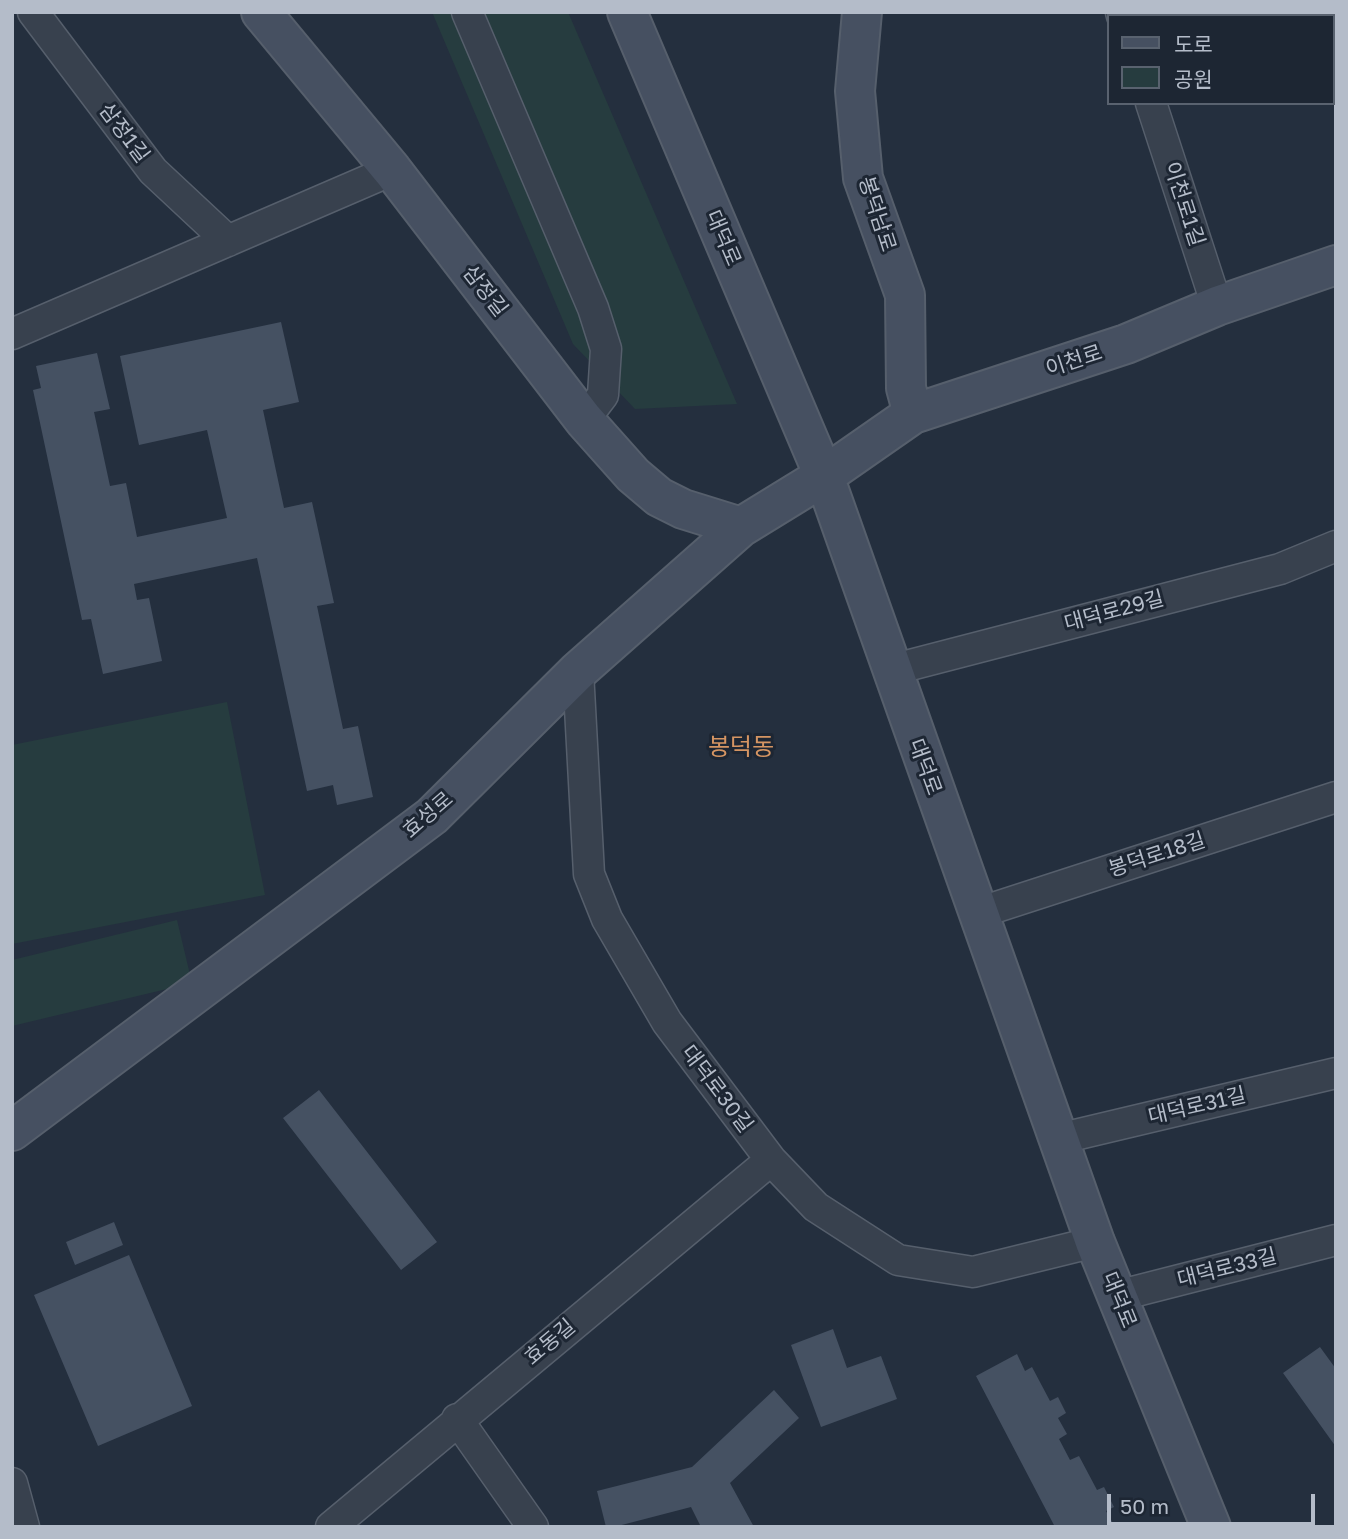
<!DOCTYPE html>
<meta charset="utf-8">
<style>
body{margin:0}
#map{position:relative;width:1348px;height:1539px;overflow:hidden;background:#242f3e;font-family:"Golos Text","Noto Sans KR",sans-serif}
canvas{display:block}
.frame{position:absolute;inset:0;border:14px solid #b4bcc9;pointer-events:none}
.legend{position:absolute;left:1107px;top:14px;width:228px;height:91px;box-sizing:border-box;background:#1d2633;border:2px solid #59626f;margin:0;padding:9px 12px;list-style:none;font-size:21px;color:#b4bcc9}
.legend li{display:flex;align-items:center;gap:14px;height:35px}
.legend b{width:35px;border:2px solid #59626f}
.scale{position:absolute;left:1107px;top:1494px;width:208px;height:32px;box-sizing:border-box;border:4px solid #b4bcc9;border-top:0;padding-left:9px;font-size:21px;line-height:24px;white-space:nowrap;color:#b4bcc9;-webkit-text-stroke:5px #1d2633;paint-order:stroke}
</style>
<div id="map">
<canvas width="1348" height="1539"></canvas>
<div class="frame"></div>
<ul class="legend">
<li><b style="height:9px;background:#465061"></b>도로</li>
<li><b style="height:19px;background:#263c3f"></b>공원</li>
</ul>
<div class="scale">50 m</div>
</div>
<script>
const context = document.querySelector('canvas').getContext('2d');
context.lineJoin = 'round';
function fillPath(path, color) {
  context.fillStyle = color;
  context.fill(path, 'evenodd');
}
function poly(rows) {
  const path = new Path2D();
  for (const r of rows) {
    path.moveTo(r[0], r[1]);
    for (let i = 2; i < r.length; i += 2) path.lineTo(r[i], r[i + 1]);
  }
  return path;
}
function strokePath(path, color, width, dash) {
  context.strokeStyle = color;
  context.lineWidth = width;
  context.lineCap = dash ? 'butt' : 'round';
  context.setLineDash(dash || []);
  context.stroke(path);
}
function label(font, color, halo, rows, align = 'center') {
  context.font = font + ' "Golos Text","Noto Sans KR",sans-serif';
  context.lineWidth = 6;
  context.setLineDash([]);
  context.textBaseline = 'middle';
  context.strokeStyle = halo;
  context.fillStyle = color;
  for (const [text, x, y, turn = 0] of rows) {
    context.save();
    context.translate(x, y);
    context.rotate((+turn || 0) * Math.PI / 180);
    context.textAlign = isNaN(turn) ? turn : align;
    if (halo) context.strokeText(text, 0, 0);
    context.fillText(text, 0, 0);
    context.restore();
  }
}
fillPath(poly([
 [432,12,568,12,737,404,635,409,573,344],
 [227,702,265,895,12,944,12,745],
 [177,920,192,983,12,1026,12,960]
]), '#263c3f');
fillPath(poly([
 [281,322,299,402,263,410,284,508,312,502,334,603,317,606,343,729,358,726,373,797,337,805,333,785,307,791,257,558,134,584,137,600,149,598,162,661,103,674,91,619,82,620,33,390,41,388,36,366,97,353,110,409,94,412,110,486,126,483,137,537,227,518,207,430,139,445,120,356],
 [319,1090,437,1242,401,1270,283,1118],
 [114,1222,123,1245,75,1265,66,1242],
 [129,1255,192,1406,98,1446,34,1295],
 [833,1329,847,1368,881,1356,897,1399,821,1427,791,1345],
 [1320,1347,1336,1369,1336,1447,1283,1373],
 [1017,1354,1025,1371,1032,1367,1050,1401,1058,1397,1066,1413,1058,1418,1067,1434,1059,1439,1070,1460,1079,1456,1097,1490,1104,1487,1114,1507,1106,1511,1115,1527,1055,1527,976,1376],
 [774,1390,799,1418,730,1483,754,1527,701,1527,691,1507,614,1527,606,1527,597,1491,692,1467]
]), '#455162');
const street = poly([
 [33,12,153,171,228,241],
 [467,12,593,308,606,349,603,395,584,420],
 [1121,12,1122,16],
 [1151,103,1217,306],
 [12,334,392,170],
 [891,670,1280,569,1336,546],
 [578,671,589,874,607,919,667,1022,771,1160,816,1207,898,1260,973,1272,1095,1242],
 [978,913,1336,797],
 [1058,1139,1336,1073],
 [1117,1296,1336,1240],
 [457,1419,533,1527],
 [12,1483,24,1527],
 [331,1527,771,1160]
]);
const secondary = poly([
 [261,12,392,170,584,420,633,475,659,497,683,509,741,527],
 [627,12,824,476,1095,1242,1211,1527],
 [862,12,855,91,863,178,905,295,906,388,913,414],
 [12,1131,432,816,578,671,741,527,824,476,913,414,1126,344,1217,306,1336,265]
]);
strokePath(street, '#565f6c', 33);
strokePath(secondary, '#565f6c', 42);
strokePath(street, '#38414e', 30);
strokePath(secondary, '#465061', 38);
label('21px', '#b4bcc9', '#1d2633', [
 ["삼정1길",124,133,53],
 ["이천로1길",1184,204,72],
 ["봉덕남로",877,214,72],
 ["대덕로",723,238,67],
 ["삼정길",485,291,52],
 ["이천로",1074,361,-18],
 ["대덕로29길",1114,611,-15],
 ["대덕로",925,767,70],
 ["효성로",428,815,-41],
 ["봉덕로18길",1157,855,-18],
 ["대덕로30길",717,1089,53],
 ["대덕로31길",1197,1106,-13],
 ["대덕로33길",1227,1268,-14],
 ["대덕로",1119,1300,68],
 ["효동길",550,1342,-40]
]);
label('24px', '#d59563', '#1d2633', [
 ["봉덕동",741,747]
]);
</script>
